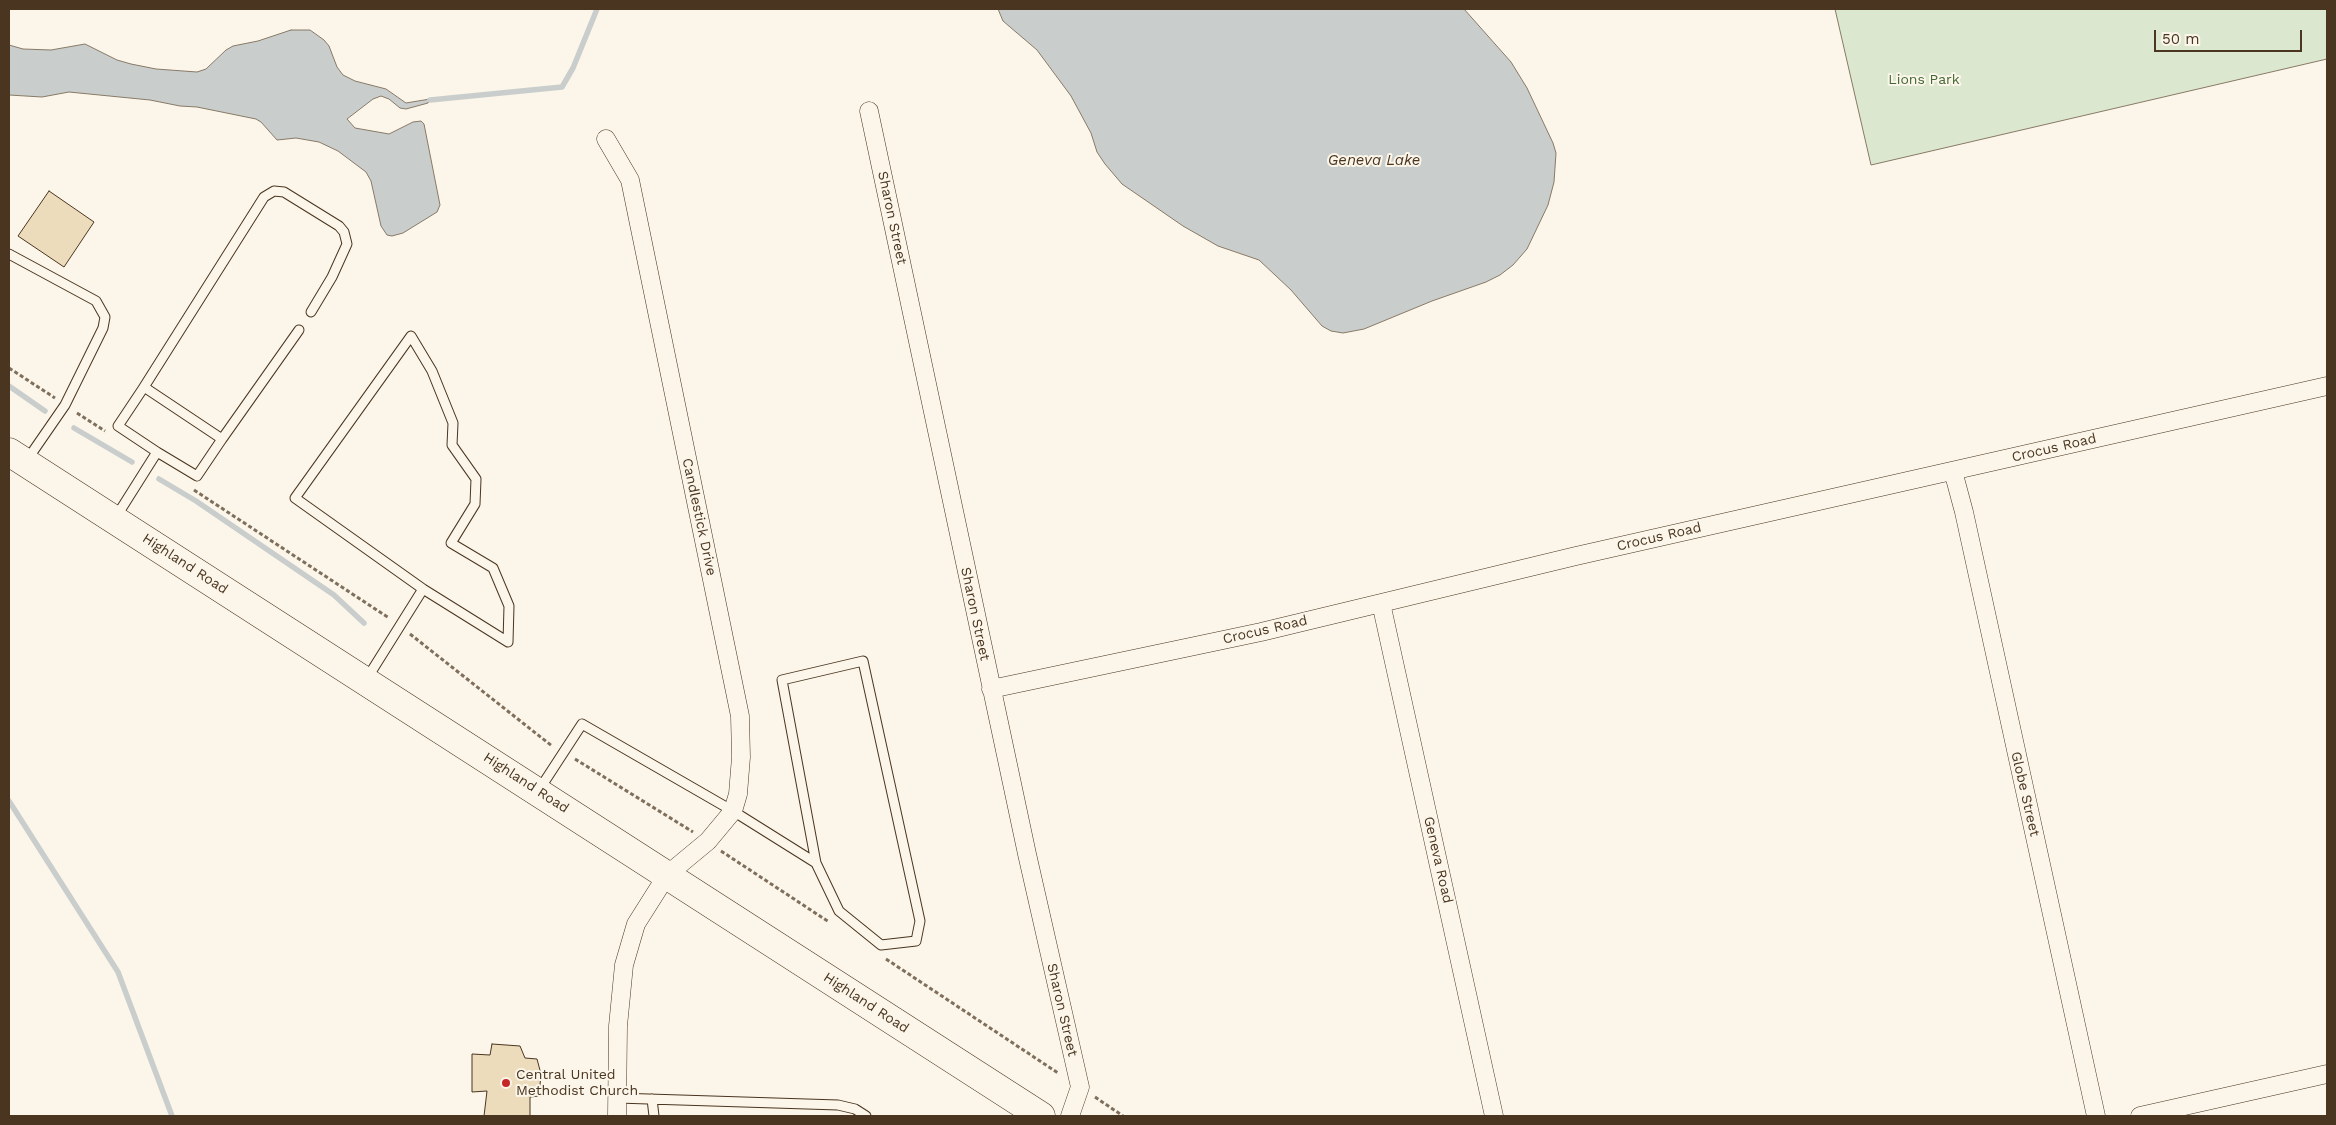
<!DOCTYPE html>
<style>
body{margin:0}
#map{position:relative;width:2336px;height:1125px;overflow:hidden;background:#fbf6e9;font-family:"Work Sans",sans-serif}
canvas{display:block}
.frame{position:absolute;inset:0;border:10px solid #4a3520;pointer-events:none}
.scale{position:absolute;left:2154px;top:30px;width:148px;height:22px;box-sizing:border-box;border:2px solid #4a3520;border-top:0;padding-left:6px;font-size:15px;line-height:18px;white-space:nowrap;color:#4a3520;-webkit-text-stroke:4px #fbf6e9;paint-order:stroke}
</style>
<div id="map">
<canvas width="2336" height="1125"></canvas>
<div class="frame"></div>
<div class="scale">50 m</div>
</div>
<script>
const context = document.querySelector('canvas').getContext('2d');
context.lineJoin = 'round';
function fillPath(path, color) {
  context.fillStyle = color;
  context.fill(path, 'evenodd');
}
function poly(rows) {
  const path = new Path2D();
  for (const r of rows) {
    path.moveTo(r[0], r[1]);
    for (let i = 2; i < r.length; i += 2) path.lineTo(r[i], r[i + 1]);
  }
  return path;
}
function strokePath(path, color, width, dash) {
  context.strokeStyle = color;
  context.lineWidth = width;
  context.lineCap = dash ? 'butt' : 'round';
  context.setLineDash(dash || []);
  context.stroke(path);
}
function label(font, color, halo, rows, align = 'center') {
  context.font = font + ' "Work Sans",sans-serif';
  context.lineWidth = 4;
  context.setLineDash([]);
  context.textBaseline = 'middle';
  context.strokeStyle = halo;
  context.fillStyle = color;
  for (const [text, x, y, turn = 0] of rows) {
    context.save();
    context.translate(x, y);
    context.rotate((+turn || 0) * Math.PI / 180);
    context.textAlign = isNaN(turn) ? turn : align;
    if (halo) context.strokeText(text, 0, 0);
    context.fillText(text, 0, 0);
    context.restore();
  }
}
const green = poly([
 [1835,9,2327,9,2327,59,1871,165,1835,9]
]);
fillPath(green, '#dce7d0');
strokePath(green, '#887966', 1);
const water = poly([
 [998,9,1464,9,1511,62,1527,88,1553,143,1556,153,1554,182,1548,205,1527,249,1513,265,1500,275,1486,282,1432,301,1364,329,1343,333,1331,331,1322,326,1291,290,1259,260,1218,246,1183,226,1122,184,1105,164,1097,152,1091,133,1071,96,1037,50,1003,21,998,9],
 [291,30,310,30,324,40,329,46,337,67,343,75,355,81,386,89,406,103,430,99,428,103,406,109,400,108,389,99,381,96,373,99,347,119,355,128,389,134,413,122,421,121,424,124,440,205,437,212,403,233,392,236,387,235,381,226,371,181,366,172,338,151,319,142,296,138,277,140,261,122,256,119,197,107,180,106,150,100,69,92,42,97,9,95,9,45,23,49,51,50,85,44,117,60,131,64,156,69,197,72,206,69,226,50,233,46,258,41,291,30]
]);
fillPath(water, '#c9cecd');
strokePath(water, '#887966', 1);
strokePath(poly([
 [430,100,562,87,573,68,597,9],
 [9,386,45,411],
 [74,428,132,462],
 [159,479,196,501,334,595,364,623],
 [9,801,118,972,172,1116]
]), '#c9cecd', 5.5);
const building = poly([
 [49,191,94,222,64,267,18,236,49,191],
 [492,1044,520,1046,525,1058,537,1059,541,1074,539,1096,530,1097,530,1116,484,1116,487,1091,472,1092,472,1054,490,1055,492,1044]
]);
fillPath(building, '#ecdcbc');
strokePath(building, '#4a3520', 1);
const lane = poly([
 [9,254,96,301,105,317,103,328,65,405,27,460],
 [144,387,264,197,274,191,284,192,339,226,344,232,347,244,332,277,311,312],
 [222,439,299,330],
 [116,517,157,452,118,426,144,387,222,439,197,476,157,452],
 [366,680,423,589,508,642,509,606,493,568,451,543,475,504,476,479,452,445,453,423,432,371,411,336,295,498,423,589],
 [539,790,582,724,733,811,816,863,839,911,881,945,916,941,920,921,863,661,782,680,816,863],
 [617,1098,838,1105,855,1109,866,1116],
 [652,1099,654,1116]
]);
const street = poly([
 [869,111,1027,854,1080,1087,1070,1116],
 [606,139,630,180,740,716,741,757,738,794,733,811,708,841,667,875,636,924,624,965,618,1026,617,1116],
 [1953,471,1964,512,2096,1116],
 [1381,603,1494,1116],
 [991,689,1261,632,1576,556,2327,386],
 [2140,1116,2327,1074]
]);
const highway = poly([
 [9,452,1041,1116]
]);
strokePath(lane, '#4a3520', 11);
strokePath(street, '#4a3520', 19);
strokePath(highway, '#4a3520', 29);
strokePath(poly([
 [9,368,55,398],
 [77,413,105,431],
 [194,490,389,618],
 [410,634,552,746],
 [575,759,693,832],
 [721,851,829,922],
 [886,959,1058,1073],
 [1095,1097,1123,1116]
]), '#7f6f5c', 3, [4, 2.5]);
strokePath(lane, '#fbf6e9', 9);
strokePath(street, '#fbf6e9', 18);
strokePath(highway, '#fbf6e9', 28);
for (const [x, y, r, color] of [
 [506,1083,5,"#c62828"]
]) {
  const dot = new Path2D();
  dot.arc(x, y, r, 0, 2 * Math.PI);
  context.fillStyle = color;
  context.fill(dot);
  strokePath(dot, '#fbf6e9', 2);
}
label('14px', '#436837', '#fbf6e9', [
 ["Lions Park",1924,80]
]);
label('14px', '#4a3520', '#fbf6e9', [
 ["Sharon Street",892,218,78],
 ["Crocus Road",2054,448,-13],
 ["Candlestick Drive",699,517,78],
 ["Crocus Road",1659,537,-13],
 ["Highland Road",185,564,33],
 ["Sharon Street",975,614,78],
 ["Crocus Road",1265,630,-13],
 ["Highland Road",526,783,33],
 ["Globe Street",2025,794,77],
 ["Geneva Road",1438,860,77],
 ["Highland Road",866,1003,33],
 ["Sharon Street",1062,1010,77]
]);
label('14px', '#4a3520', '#fbf6e9', [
 ["Central United",516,1075],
 ["Methodist Church",516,1091]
], 'left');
label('italic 15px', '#4a3520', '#fbf6e9', [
 ["Geneva Lake",1374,161]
]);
</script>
